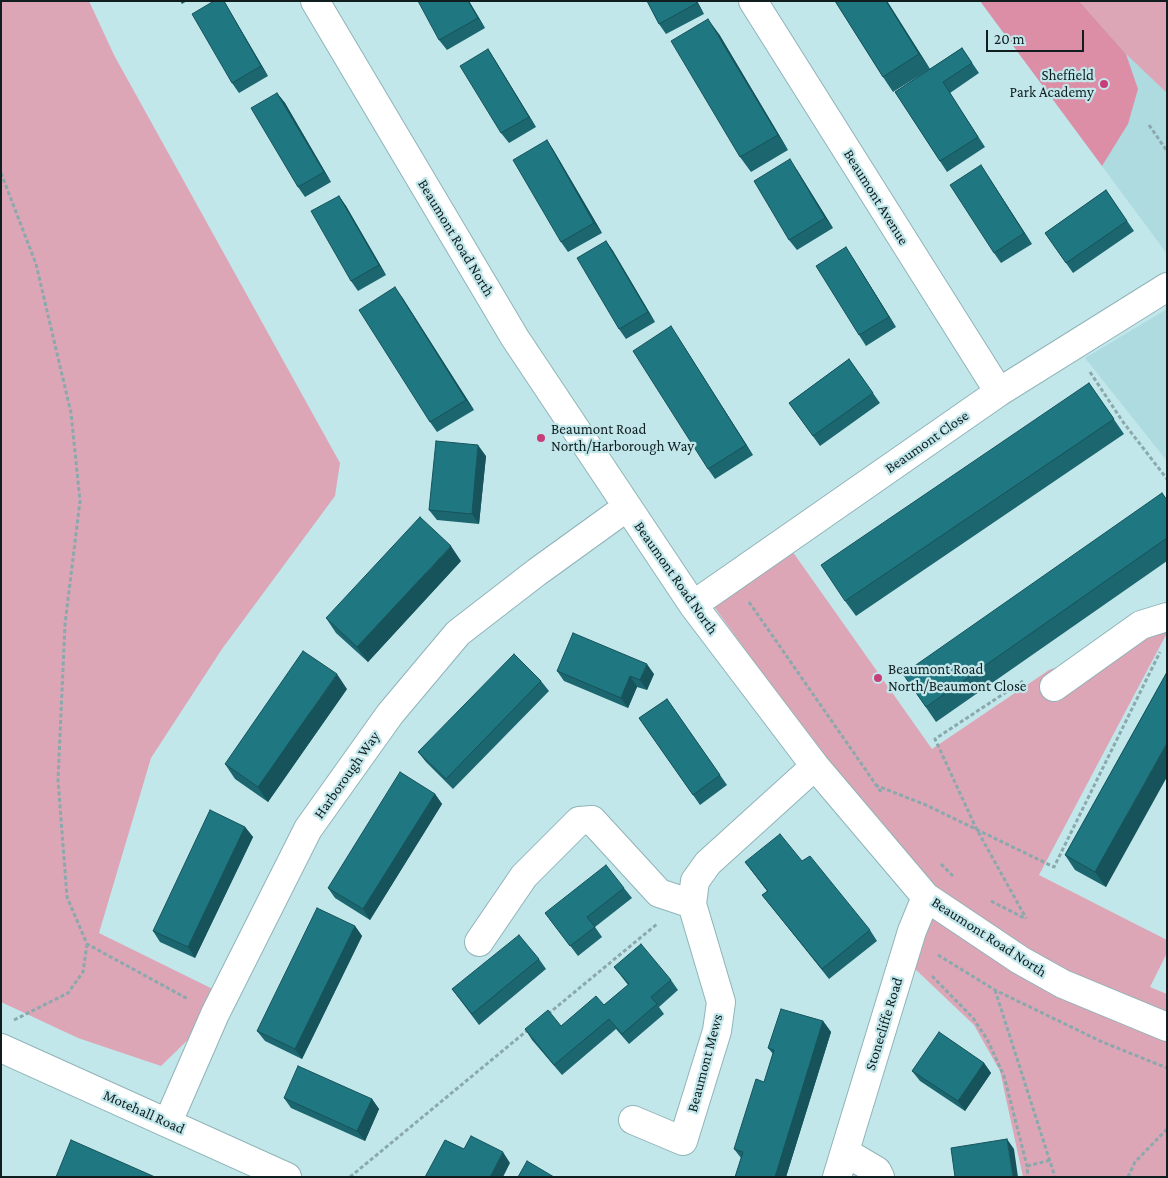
<!DOCTYPE html>
<style>
body{margin:0}
#map{position:relative;width:1168px;height:1178px;overflow:hidden;background:#c2e7eb;font-family:"Crimson Pro",serif}
canvas{display:block}
.frame{position:absolute;inset:0;border:2px solid #101e20;pointer-events:none}
.scale{position:absolute;left:986px;top:30px;width:98px;height:22px;box-sizing:border-box;border:2px solid #101e20;border-top:0;padding-left:6px;font-size:15px;line-height:18px;white-space:nowrap;color:#101e20;-webkit-text-stroke:4px #c2e7eb;paint-order:stroke}
</style>
<div id="map">
<canvas width="1168" height="1178"></canvas>
<div class="frame"></div>
<div class="scale">20 m</div>
</div>
<script>
const context = document.querySelector('canvas').getContext('2d');
context.lineJoin = 'round';
function fillPath(path, color) {
  context.fillStyle = color;
  context.fill(path, 'evenodd');
}
function poly(rows) {
  const path = new Path2D();
  for (const r of rows) {
    path.moveTo(r[0], r[1]);
    for (let i = 2; i < r.length; i += 2) path.lineTo(r[i], r[i + 1]);
  }
  return path;
}
function strokePath(path, color, width, dash) {
  context.strokeStyle = color;
  context.lineWidth = width;
  context.lineCap = dash ? 'butt' : 'round';
  context.setLineDash(dash || []);
  context.stroke(path);
}
function label(font, color, halo, rows, align = 'center') {
  context.font = font + ' "Crimson Pro",serif';
  context.lineWidth = 4.5;
  context.setLineDash([]);
  context.textBaseline = 'middle';
  context.strokeStyle = halo;
  context.fillStyle = color;
  for (const [text, x, y, turn = 0] of rows) {
    context.save();
    context.translate(x, y);
    context.rotate((+turn || 0) * Math.PI / 180);
    context.textAlign = isNaN(turn) ? turn : align;
    if (halo) context.strokeText(text, 0, 0);
    context.fillText(text, 0, 0);
    context.restore();
  }
}
fillPath(poly([
 [980,1,1167,1,1167,254,1102,166],
 [1167,309,1167,461,1085,358]
]), '#addbe0');
fillPath(poly([
 [1,1,89,1,114,55,340,463,335,496,222,649,151,758,99,933,231,998,161,1066,78,1038,1,1002],
 [1079,1,1167,1,1167,93,1126,54],
 [790,548,932,749,1049,670,1167,627,1167,633,1039,875,1167,940,1167,953,1150,987,1167,994,1167,1177,1023,1177,1000,1071,974,1025,913,967,929,904,710,601]
]), '#dca6b6');
fillPath(poly([
 [980,1,1079,1,1126,54,1138,89,1128,124,1102,166]
]), '#dd8ea7');
const minor = poly([
 [315,1,515,338,693,605,815,766,926,897,1020,960,1063,984,1167,1027],
 [753,1,999,392],
 [693,605,999,392,1167,287],
 [1054,687,1141,625,1167,617],
 [479,942,524,876,579,821,592,820,659,893,692,904],
 [1,1048,287,1177],
 [633,1120,683,1141,717,1031,721,1002,692,904,695,881,708,863,815,766],
 [168,1122,215,1014,308,829,390,714,458,633,537,572,627,507],
 [845,1152,877,1171,880,1177],
 [837,1177,912,931,926,897]
]);
strokePath(minor, '#90b3b8', 30);
strokePath(poly([
 [1149,125,1167,151],
 [1,173,36,264,71,413,80,501,65,624,58,780,67,897,87,944,188,999],
 [1090,372,1123,422,1167,479],
 [749,602,881,792],
 [1023,681,935,739,976,828,1026,918],
 [875,785,926,805,1054,867,1160,652],
 [941,864,953,876],
 [991,901,1026,919],
 [938,955,995,990,1100,1041,1167,1068],
 [932,976,973,1018,987,1039,1004,1076,1027,1166,1028,1177],
 [995,990,1055,1177],
 [548,1014,657,924],
 [14,1020,68,993,83,972,87,944],
 [1027,1166,1051,1160],
 [350,1177,529,1029],
 [1128,1177,1135,1162,1167,1129]
]), '#8ba9ac', 3, [4, 2.5]);
strokePath(minor, '#fff', 28);
fillPath(poly([
 [180,1,187,1,182,4],
 [214,1,224,1,268,76,239,93,232,83],
 [469,1,485,28,447,50,439,40],
 [647,1,697,1,704,14,666,34,659,24],
 [835,1,887,1,930,69,893,92,883,77],
 [719,34,788,150,751,172,740,157],
 [962,48,979,73,950,93,985,147,947,172,895,92],
 [488,49,495,60,536,127,509,143,501,133],
 [277,93,285,103,331,182,305,197,298,187],
 [547,140,554,151,602,233,568,252,561,242],
 [981,165,1032,244,1001,263,994,253],
 [797,170,833,228,797,250,789,240],
 [1106,190,1134,231,1073,273,1045,233],
 [339,196,346,206,386,275,358,291,351,281],
 [606,241,613,251,655,322,626,339,619,329],
 [853,258,896,327,866,346,859,335],
 [402,297,474,410,437,432,430,422],
 [678,337,753,455,715,479,708,469],
 [849,359,880,403,820,446,789,403],
 [1089,383,1124,434,856,616,845,601],
 [486,456,479,524,437,520,429,510],
 [1167,500,1167,561,936,722,903,674],
 [461,561,368,662,336,633,326,618],
 [557,671,654,674,647,690,637,687,628,708,564,681],
 [1167,672,1106,887,1075,870,1065,855],
 [541,681,549,691,453,789,426,762,418,752],
 [347,689,268,802,235,779,225,764],
 [667,699,727,785,700,805,639,718],
 [435,794,442,804,370,920,335,898,328,888],
 [245,827,253,837,195,958,160,942,153,931],
 [745,862,870,930,877,941,829,979,770,905,762,895,767,891],
 [624,888,632,898,595,927,602,937,578,956,545,913],
 [355,926,362,936,302,1059,265,1041,257,1031],
 [539,959,546,969,479,1025,452,989],
 [614,967,671,980,678,990,659,1007,664,1014,629,1044,616,1029,562,1075,532,1040,525,1029,561,1026,604,1005,628,985],
 [823,1021,831,1032,786,1177,735,1177,741,1158,734,1149,764,1082,773,1054,768,1048],
 [984,1063,991,1073,965,1111,920,1081,912,1071],
 [284,1098,372,1099,379,1109,365,1141,291,1108]
]), '#1b666f');
fillPath(poly([
 [224,1,228,8,268,76,261,66],
 [468,1,469,1,485,28,478,18],
 [696,1,697,1,704,14,697,3],
 [886,1,887,1,930,69,919,54],
 [708,19,719,34,788,150,778,135],
 [488,49,495,60,536,127,529,117],
 [277,93,285,103,331,182,324,172],
 [547,140,554,151,602,233,594,223],
 [790,159,797,170,833,228,825,218],
 [981,165,988,176,1032,244,1024,233],
 [339,196,346,206,386,275,379,265],
 [606,241,613,251,655,322,648,312],
 [846,247,853,258,896,327,889,317],
 [395,287,402,297,474,410,466,400],
 [671,326,678,337,753,455,746,445],
 [478,445,486,456,479,524,472,514],
 [451,546,461,561,368,662,357,647],
 [647,664,654,674,647,690,640,680],
 [337,674,347,689,268,802,258,787],
 [630,676,637,687,628,708,621,698],
 [1167,743,1167,777,1106,887,1095,872],
 [435,794,442,804,370,920,363,909],
 [245,827,253,837,195,958,188,947],
 [355,926,362,936,302,1059,295,1049],
 [823,1021,831,1032,786,1177,775,1177],
 [984,1063,991,1073,965,1111,958,1101],
 [372,1099,379,1109,365,1141,357,1131],
 [1007,1139,1014,1149,1018,1177,1013,1177],
 [503,1152,510,1163,503,1177,490,1177]
]), '#16535a');
const building = poly([
 [214,1,224,1,261,66,232,83,192,14,214,1],
 [418,1,468,1,478,18,439,40,418,1],
 [647,1,696,1,697,3,659,24,647,1],
 [835,1,886,1,919,54,883,77,835,1],
 [708,19,778,135,740,157,671,41,708,19],
 [962,48,972,63,943,82,978,137,940,161,895,92,962,48],
 [488,49,529,117,501,133,460,66,488,49],
 [277,93,324,172,298,187,251,108,277,93],
 [547,140,594,223,561,242,513,160,547,140],
 [790,159,825,218,789,240,754,181,790,159],
 [981,165,1024,233,994,253,950,185,981,165],
 [1106,190,1127,221,1066,263,1045,233,1106,190],
 [339,196,379,265,351,281,311,211,339,196],
 [606,241,648,312,619,329,577,258,606,241],
 [846,247,889,317,859,335,816,266,846,247],
 [395,287,466,400,430,422,359,310,395,287],
 [671,326,746,445,708,469,633,351,671,326],
 [849,359,873,393,813,436,789,403,849,359],
 [1089,383,1114,419,845,601,821,565,1089,383],
 [436,441,478,445,472,514,429,510,436,441],
 [1162,493,1167,500,1167,538,926,707,903,674,1162,493],
 [420,517,451,546,357,647,326,618,420,517],
 [573,633,647,664,640,680,630,676,621,698,557,671,573,633],
 [303,651,337,674,258,787,225,764,303,651],
 [514,654,541,681,446,779,418,752,514,654],
 [1167,672,1167,743,1095,872,1065,855,1167,672],
 [667,699,720,775,693,795,639,718,667,699],
 [400,772,435,794,363,909,328,888,400,772],
 [210,810,245,827,188,947,153,931,210,810],
 [780,834,802,861,810,856,870,930,822,969,762,895,768,891,745,862,780,834],
 [606,865,624,888,587,917,595,927,570,946,545,913,606,865],
 [317,908,355,926,295,1049,257,1031,317,908],
 [519,935,539,959,472,1014,452,989,519,935],
 [641,944,671,980,651,997,657,1004,622,1034,609,1019,554,1065,525,1029,548,1010,561,1026,596,996,604,1005,629,984,614,967,641,944],
 [781,1009,823,1021,775,1177,735,1177,743,1152,734,1149,756,1079,764,1082,774,1050,768,1048,781,1009],
 [939,1032,984,1063,958,1101,912,1071,939,1032],
 [298,1066,372,1099,357,1131,284,1098,298,1066],
 [471,1136,503,1152,490,1177,425,1177,445,1140,464,1149,471,1136],
 [1007,1139,1013,1177,955,1177,951,1148,1007,1139],
 [71,1140,155,1177,56,1177,71,1140],
 [527,1161,554,1177,518,1177,527,1161]
]);
fillPath(building, '#1f7781');
strokePath(building, '#16535a', 1);
for (const [x, y, r, color] of [
 [1104,84,5,"#c83e78"],
 [541,438,5,"#c83e78"],
 [878,678,5,"#c83e78"]
]) {
  const dot = new Path2D();
  dot.arc(x, y, r, 0, 2 * Math.PI);
  context.fillStyle = color;
  context.fill(dot);
  strokePath(dot, '#c2e7eb', 2);
}
label('15px', '#101e20', '#c2e7eb', [
 ["Sheffield",1094,75,"right"],
 ["Park Academy",1094,92,"right"],
 ["Beaumont Road",551,429],
 ["North/Harborough Way",551,446],
 ["Beaumont Road",888,669],
 ["North/Beaumont Close",888,686]
], 'left');
label('15px', '#101e20', '#c2e7eb', [
 ["Beaumont Avenue",876,197,58],
 ["Beaumont Road North",456,238,59],
 ["Beaumont Close",927,442,-35],
 ["Beaumont Road North",676,578,55],
 ["Harborough Way",347,775,-55],
 ["Beaumont Road North",989,937,33],
 ["Stonecliffe Road",884,1024,-73],
 ["Beaumont Mews",705,1063,-75],
 ["Motehall Road",144,1112,24]
]);
</script>
